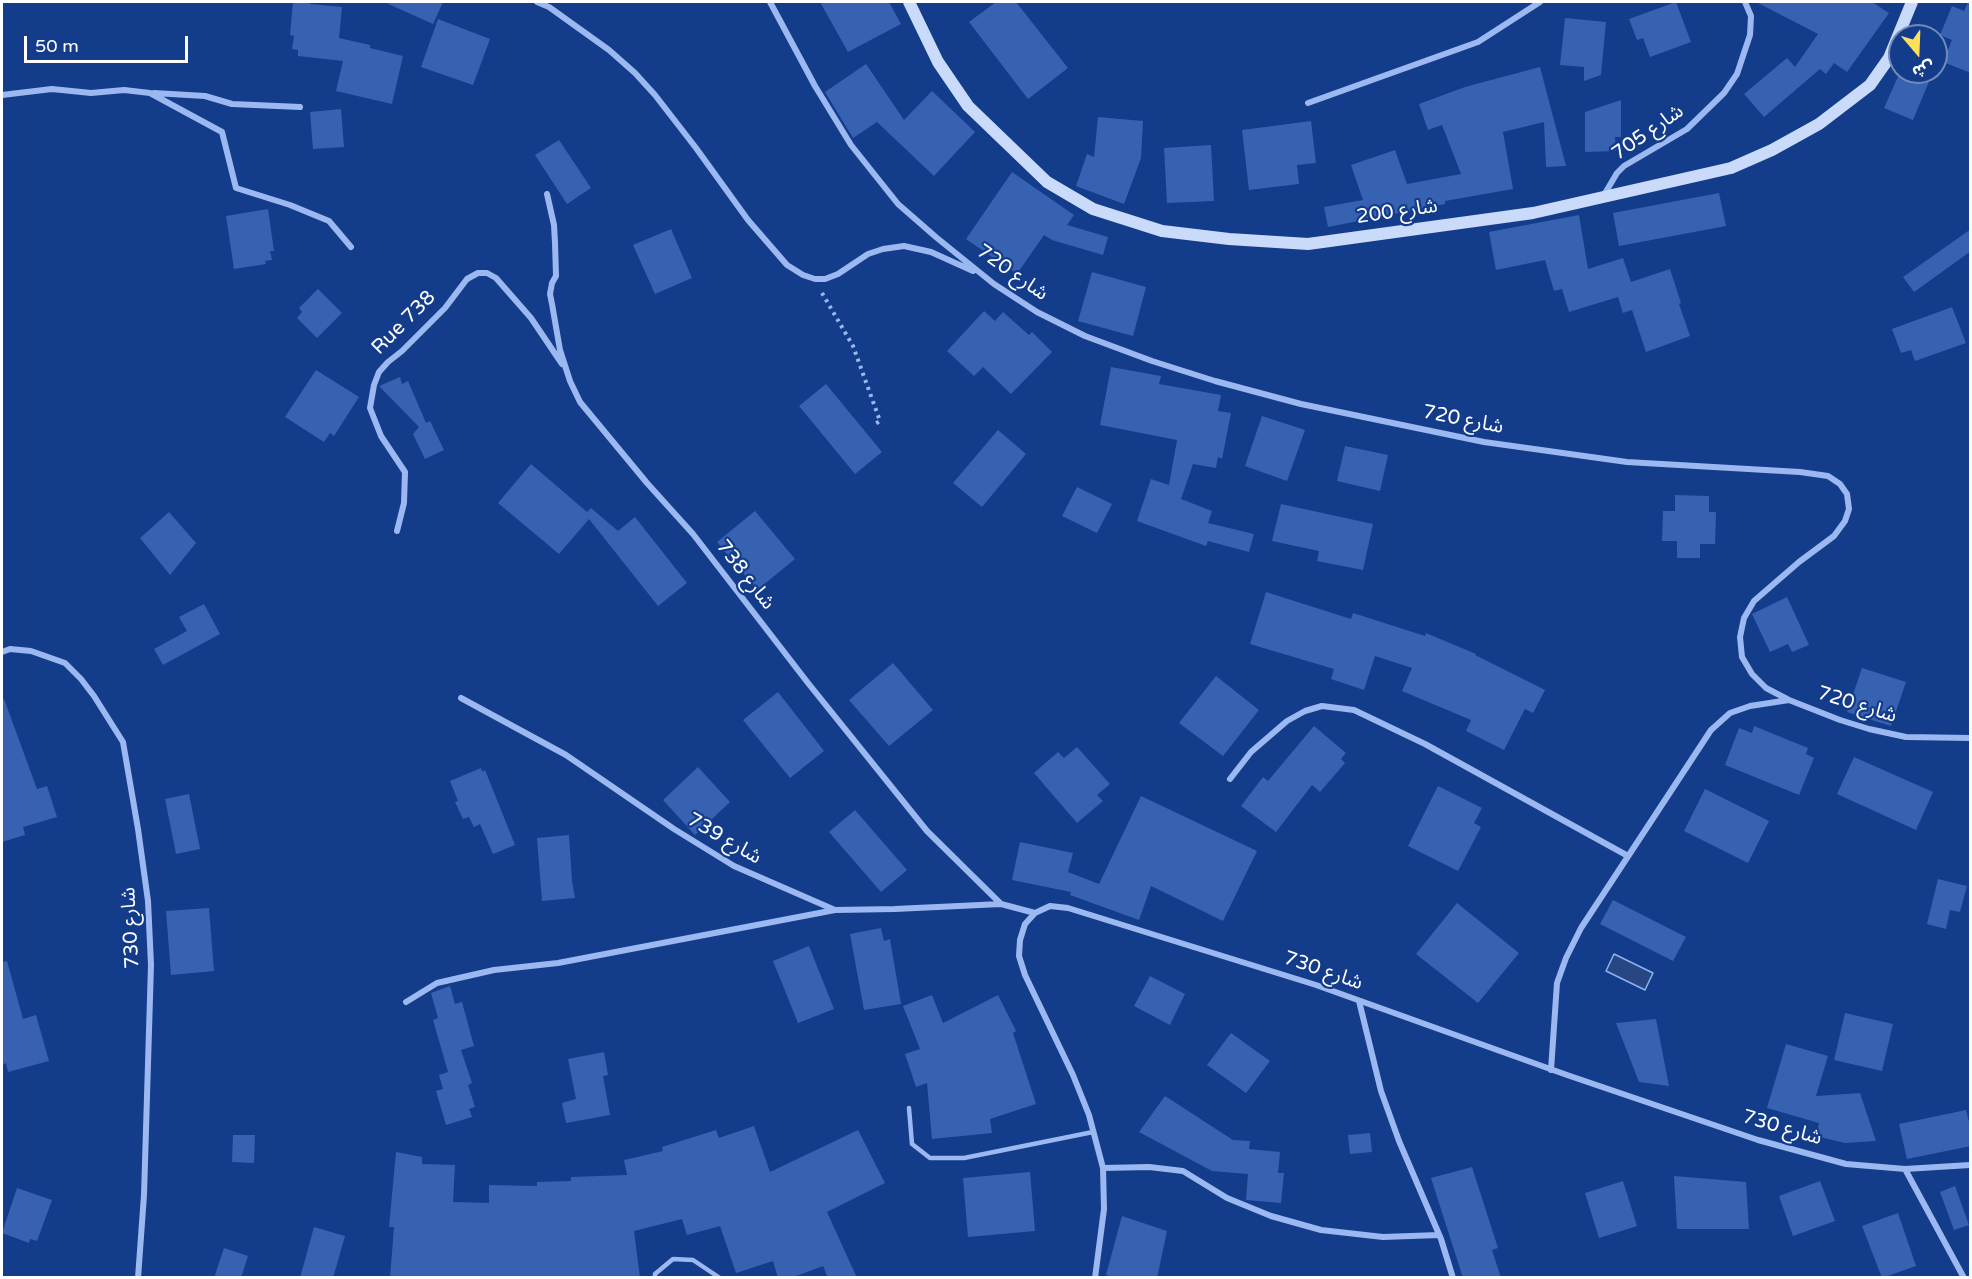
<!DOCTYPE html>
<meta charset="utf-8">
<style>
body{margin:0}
#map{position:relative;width:1972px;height:1279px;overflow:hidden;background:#133c8b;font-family:"Varela Round","Noto Sans Arabic",sans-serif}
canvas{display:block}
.frame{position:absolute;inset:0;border:3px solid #fff;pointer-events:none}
.north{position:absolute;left:1888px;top:24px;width:60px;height:60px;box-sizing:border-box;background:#133c8b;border:2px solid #718ab9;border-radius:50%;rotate:161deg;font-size:16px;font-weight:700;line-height:24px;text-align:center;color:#fff}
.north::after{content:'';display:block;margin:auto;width:21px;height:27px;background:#ffdf5a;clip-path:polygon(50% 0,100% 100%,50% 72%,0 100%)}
.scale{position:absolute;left:24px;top:36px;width:164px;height:27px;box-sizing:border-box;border:3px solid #fff;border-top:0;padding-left:8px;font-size:18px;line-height:21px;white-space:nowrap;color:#fff;-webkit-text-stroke:4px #133c8b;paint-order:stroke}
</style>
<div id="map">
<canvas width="1972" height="1279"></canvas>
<div class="frame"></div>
<div class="north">ش</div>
<div class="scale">50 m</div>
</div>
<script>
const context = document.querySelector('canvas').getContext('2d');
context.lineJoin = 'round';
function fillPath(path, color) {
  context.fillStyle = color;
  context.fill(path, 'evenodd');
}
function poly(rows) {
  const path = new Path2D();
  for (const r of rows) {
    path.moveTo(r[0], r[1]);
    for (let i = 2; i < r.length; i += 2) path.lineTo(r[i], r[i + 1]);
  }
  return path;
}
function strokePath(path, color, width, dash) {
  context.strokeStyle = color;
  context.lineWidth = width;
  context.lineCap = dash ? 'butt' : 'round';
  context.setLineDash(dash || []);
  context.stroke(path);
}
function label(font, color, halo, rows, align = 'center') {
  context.font = font + ' "Varela Round","Noto Sans Arabic",sans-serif';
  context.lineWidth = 4.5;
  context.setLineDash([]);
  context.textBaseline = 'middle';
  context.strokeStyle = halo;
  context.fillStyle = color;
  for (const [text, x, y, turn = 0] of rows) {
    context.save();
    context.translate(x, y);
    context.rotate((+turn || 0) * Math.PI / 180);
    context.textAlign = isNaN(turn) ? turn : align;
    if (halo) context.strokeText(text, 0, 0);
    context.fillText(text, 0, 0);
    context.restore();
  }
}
const water = poly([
 [1614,954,1653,973,1645,990,1606,971,1614,954]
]);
fillPath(water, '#284681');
strokePath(water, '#8db3f4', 1.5);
fillPath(poly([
 [293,2,310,2,310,4,342,7,339,38,370,45,370,48,403,56,392,104,336,91,343,61,298,56,298,50,292,49,294,36,290,35],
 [384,2,443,2,433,24],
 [820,2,889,2,901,24,848,52],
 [996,2,1016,2,1068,68,1028,99,969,22],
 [1676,2,1691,42,1650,57,1643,38,1637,40,1629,19],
 [1756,2,1872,2,1889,13,1847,72,1834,63,1826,74,1820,69,1764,117,1744,94,1787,58,1795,67,1818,34],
 [1968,2,1971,2,1971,73,1943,62,1952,40,1940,35,1952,6,1964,11],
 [1565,18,1606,22,1601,75,1584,81,1584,67,1560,65],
 [438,19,490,39,473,85,421,67],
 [866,64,904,120,932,91,975,132,934,176,877,122,853,138,825,92],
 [1540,67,1566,166,1546,167,1544,122,1503,132,1513,189,1445,201,1445,204,1328,227,1324,207,1363,200,1351,165,1395,150,1407,184,1461,174,1442,125,1428,130,1419,104,1465,87],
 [1900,72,1933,72,1913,120,1884,108],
 [1621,100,1621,137,1615,137,1616,151,1585,152,1585,112],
 [341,109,344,147,313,149,310,112],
 [1098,117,1143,121,1141,158,1124,204,1076,186,1087,154,1094,157],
 [1311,121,1316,163,1297,165,1299,184,1249,190,1242,130],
 [559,140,591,188,567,204,535,155],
 [1211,145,1214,201,1167,203,1164,148],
 [1012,172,1074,215,1067,225,1108,237,1103,255,1052,240,1044,235,1017,274,966,239],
 [1719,193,1726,226,1619,246,1613,213],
 [268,209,274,251,270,251,272,260,265,261,266,264,234,269,226,216],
 [1579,215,1588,269,1623,258,1631,282,1670,269,1681,303,1679,304,1690,336,1646,352,1632,310,1623,313,1618,297,1569,312,1562,289,1554,291,1545,260,1496,270,1489,232],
 [671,229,692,278,655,294,633,245],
 [1971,229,1971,251,1914,292,1903,277],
 [1092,272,1146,287,1133,336,1078,321],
 [318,289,342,313,317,338,297,318,302,312,299,308],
 [1952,307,1966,343,1915,361,1911,350,1901,353,1892,329],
 [984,311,995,321,1003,312,1029,335,1032,332,1052,352,1011,394,983,367,974,376,947,351],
 [1111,367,1161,376,1159,384,1221,395,1218,411,1231,413,1222,459,1218,457,1216,468,1193,464,1181,499,1212,511,1208,523,1254,534,1249,552,1208,541,1206,546,1137,521,1151,479,1169,485,1177,440,1100,425],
 [316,370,359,397,334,436,330,433,324,442,285,417],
 [400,377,402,384,408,381,426,423,430,421,444,450,425,459,413,434,419,427,379,386],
 [826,384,882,452,855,474,799,406],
 [1262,416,1305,430,1287,481,1245,466],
 [998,430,1026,454,982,507,953,483],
 [1345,446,1388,455,1380,491,1337,481],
 [531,464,587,512,591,508,618,531,635,517,687,583,658,606,589,519,559,554,498,503],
 [1077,487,1112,504,1097,533,1062,516],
 [1675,495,1709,496,1709,512,1716,512,1715,544,1700,544,1700,558,1677,558,1677,541,1662,541,1663,511,1675,511],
 [1281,504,1373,524,1363,570,1317,561,1319,551,1272,541],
 [755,511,795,559,757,590,717,542],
 [169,512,196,543,170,575,140,538],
 [1266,592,1351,619,1353,613,1425,636,1426,633,1476,654,1475,655,1545,690,1533,713,1525,709,1504,750,1466,731,1471,720,1402,691,1412,668,1375,656,1364,690,1331,679,1334,669,1250,644],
 [1787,597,1809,645,1792,652,1788,644,1770,652,1752,614],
 [204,604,220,634,163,665,154,649,187,631,179,617],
 [893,663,933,710,889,746,849,700],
 [1862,668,1906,682,1891,726,1847,712],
 [1216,676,1259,710,1223,756,1179,723],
 [778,692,824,751,790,778,743,720],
 [2,699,4,699,37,789,47,786,57,817,23,827,25,835,2,842],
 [1314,726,1346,753,1341,759,1345,763,1320,792,1312,785,1276,832,1241,806,1263,777,1268,781],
 [1754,726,1808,748,1806,754,1814,758,1799,795,1725,765,1739,728,1752,733],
 [1077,747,1110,784,1097,795,1103,801,1077,823,1034,773,1058,752,1064,758],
 [1854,757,1933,792,1916,830,1837,794],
 [698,767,730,802,695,835,663,800],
 [481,768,482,772,485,770,515,845,493,854,480,824,474,827,469,817,463,819,455,802,458,801,450,781],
 [1438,786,1482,808,1474,823,1481,827,1458,871,1408,846],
 [1705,789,1769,821,1748,863,1684,831],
 [189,794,200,849,176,854,165,799],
 [1141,796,1257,851,1223,921,1151,886,1139,920,1070,895,1071,892,1012,880,1020,842,1073,853,1068,872,1099,884],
 [855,810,907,870,881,892,829,832],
 [569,835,572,881,575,898,542,901,537,838],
 [1938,879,1967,886,1960,912,1950,910,1946,929,1927,924],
 [1613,900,1686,937,1673,961,1600,924],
 [1457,903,1519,953,1478,1003,1416,954],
 [209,908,214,971,171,975,166,911],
 [881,928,884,941,890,939,901,1004,864,1010,850,934],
 [809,946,834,1009,798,1023,773,961],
 [7,961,23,1019,36,1015,49,1061,8,1072,6,1063,2,1065,2,962],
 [1150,976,1185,994,1170,1025,1134,1006],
 [450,986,455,1004,462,1002,474,1046,461,1050,472,1083,468,1085,475,1107,469,1109,472,1117,446,1125,436,1091,443,1089,439,1075,448,1072,433,1020,438,1018,431,993],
 [932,995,943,1023,998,995,1016,1031,1013,1033,1036,1104,990,1119,992,1133,932,1139,927,1083,916,1087,905,1054,920,1049,903,1006],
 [1845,1013,1893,1024,1882,1071,1834,1060],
 [1656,1019,1669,1086,1639,1082,1616,1023],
 [1231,1033,1270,1061,1246,1093,1207,1065],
 [1786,1044,1828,1056,1816,1096,1860,1093,1876,1141,1845,1143,1816,1136,1819,1123,1767,1108],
 [604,1052,608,1075,603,1076,610,1115,566,1123,562,1103,576,1099,568,1059],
 [1165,1096,1233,1140,1250,1141,1249,1149,1280,1152,1278,1173,1284,1173,1281,1203,1246,1200,1248,1174,1212,1171,1139,1132],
 [1966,1110,1971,1130,1971,1146,1907,1159,1899,1124],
 [754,1126,770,1172,858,1130,885,1183,827,1212,857,1278,828,1278,823,1266,791,1278,778,1278,773,1261,736,1273,720,1226,687,1235,682,1219,634,1231,640,1278,390,1278,394,1227,389,1227,396,1152,422,1157,422,1164,455,1165,453,1202,489,1203,489,1185,537,1186,537,1182,571,1181,571,1177,627,1175,624,1160,663,1151,662,1147,716,1130,719,1138],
 [1370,1133,1372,1152,1350,1154,1348,1135],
 [233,1135,255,1135,254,1163,232,1162],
 [1472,1167,1498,1248,1492,1250,1501,1278,1463,1278,1431,1178],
 [1030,1172,1035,1231,968,1237,963,1178],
 [1674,1176,1746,1182,1749,1229,1677,1229],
 [1623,1181,1637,1226,1599,1238,1585,1193],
 [1820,1181,1835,1221,1793,1236,1779,1196],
 [1955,1186,1969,1225,1954,1230,1940,1192],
 [17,1188,52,1200,37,1241,30,1239,29,1243,2,1233],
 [1898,1213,1916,1266,1882,1278,1862,1226],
 [1122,1216,1167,1231,1157,1278,1116,1278,1106,1275],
 [314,1227,345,1236,333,1278,300,1278],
 [224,1248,248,1256,241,1278,214,1278]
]), '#3762b2');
strokePath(poly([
 [822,293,853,346,880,421,873,425]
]), '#9bb9f0', 4, [3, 4.5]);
strokePath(poly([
 [909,1108,912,1144,930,1158,964,1158,1093,1132],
 [655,1278,655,1274,673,1259,693,1260,720,1278]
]), '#9bb9f0', 4.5);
strokePath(poly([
 [537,2,549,7,609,50,635,73,655,95,696,148,748,220,787,265,803,275,815,279,825,279,838,274,868,254,883,249,904,246,931,252,973,271],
 [770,2,815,86,851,145,898,204,937,238,994,284,1037,312,1085,336,1152,361,1215,381,1301,404,1484,442,1627,462,1800,472,1828,476,1840,484,1847,494,1849,509,1845,521,1834,536,1799,562,1754,601,1744,618,1740,637,1742,657,1752,674,1766,688,1789,700,1840,720,1869,729,1906,737,1970,738],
 [154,93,205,96,232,104,300,107],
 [2,95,52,89,91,93,124,90,150,93,222,132,236,188,290,205,329,221,351,247],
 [1308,103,1478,42,1540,2],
 [547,194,554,225,555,243,556,276,552,283,550,294,552,304,560,350,570,381,580,402,647,483,693,534,808,683,927,831,1001,904,1035,913],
 [1604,195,1617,173,1624,166,1687,129,1724,93,1737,74,1750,35,1751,16,1745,2],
 [397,531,404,503,405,472,381,436,370,408,374,385,379,372,388,362,402,351,445,308,467,279,478,273,487,273,496,278,531,318,562,364],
 [2,652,10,649,31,651,65,663,81,679,94,696,123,742,138,829,148,901,151,965,144,1195,138,1278],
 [461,698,566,755,674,829,734,866,835,910,895,909,1001,904],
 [1230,779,1251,752,1287,721,1305,711,1322,706,1354,710,1425,744,1628,856],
 [1359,1001,1381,1091,1399,1141,1441,1239,1453,1278],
 [406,1002,437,983,494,970,558,963,835,910],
 [1551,1070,1557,983,1566,958,1581,928,1711,730,1730,713,1750,706,1789,700],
 [1103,1168,1149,1167,1183,1171,1227,1198,1271,1216,1321,1230,1383,1237,1439,1235],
 [1905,1169,1964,1278],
 [1095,1278,1104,1209,1103,1168,1089,1115,1073,1075,1025,975,1019,956,1020,940,1025,924,1035,913,1050,906,1068,908,1316,985,1567,1075,1758,1140,1846,1164,1905,1169,1970,1165]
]), '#9bb9f0', 6);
strokePath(poly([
 [909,2,938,62,968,106,1047,182,1093,209,1162,231,1229,239,1308,244,1533,213,1731,168,1772,150,1819,124,1870,85,1889,58,1912,2]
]), '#c9dafb', 12);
label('20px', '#fff', '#133c8b', [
 ["شارع 705",1648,133,-35],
 ["شارع 200",1397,212,-8],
 ["شارع 720",1012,273,35],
 ["Rue 738",404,323,-45],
 ["شارع 720",1463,420,11],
 ["شارع 738",745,575,52],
 ["شارع 720",1857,705,17],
 ["شارع 739",724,839,30],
 ["شارع 730",131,928,-93],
 ["شارع 730",1323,971,19],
 ["شارع 730",1782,1128,16]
]);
</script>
